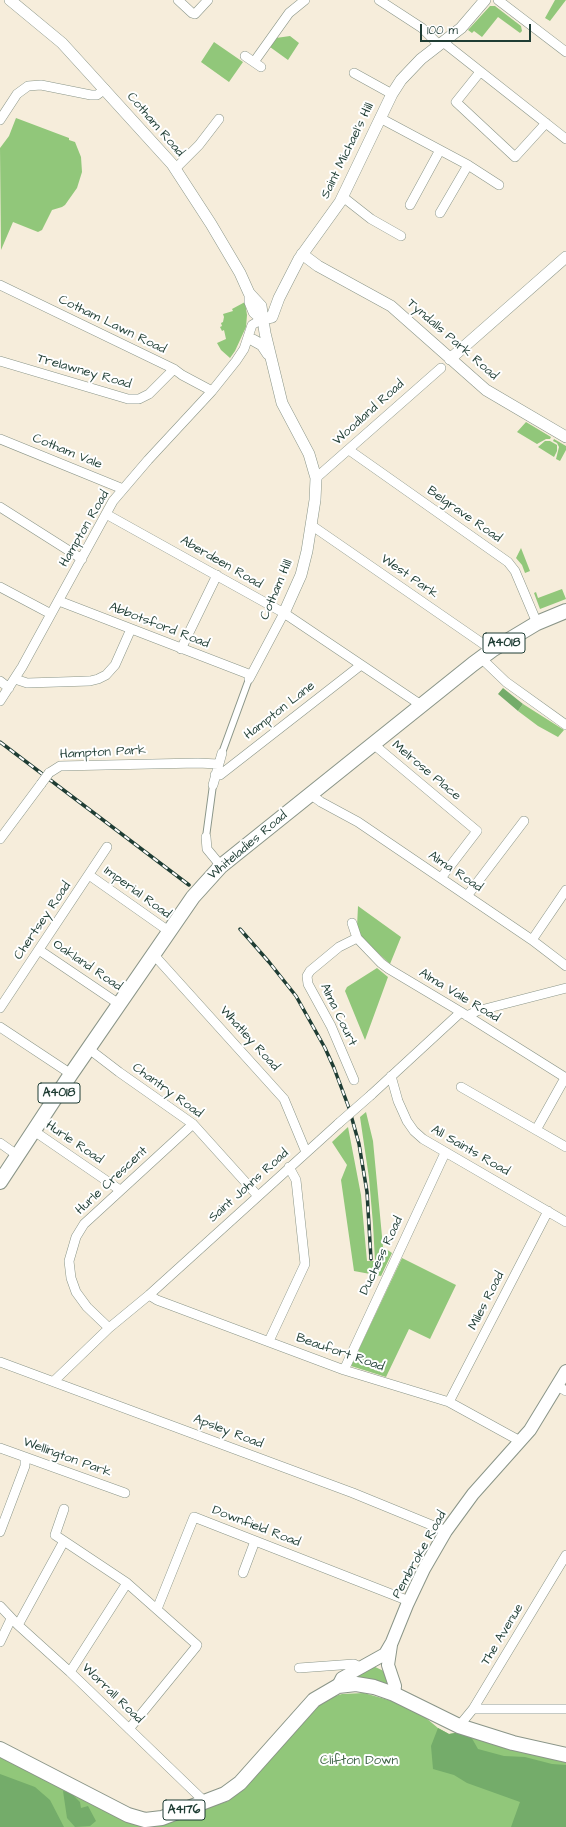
<!DOCTYPE html>
<style>
body{margin:0}
#map{position:relative;width:566px;height:1827px;overflow:hidden;background:#f6eddb;font-family:"Architects Daughter",sans-serif}
canvas{display:block}
.scale{position:absolute;left:420px;top:24px;width:111px;height:18px;box-sizing:border-box;border:2px solid #1f3d34;border-top:0;padding-left:5px;font-size:12px;line-height:14px;white-space:nowrap;color:#1f3d34;-webkit-text-stroke:3px #fff;paint-order:stroke}
</style>
<div id="map">
<canvas width="566" height="1827"></canvas>
<div class="scale">100 m</div>
</div>
<script>
const context = document.querySelector('canvas').getContext('2d');
context.lineJoin = 'round';
function fillPath(path, color) {
  context.fillStyle = color;
  context.fill(path, 'evenodd');
}
function poly(rows) {
  const path = new Path2D();
  for (const r of rows) {
    path.moveTo(r[0], r[1]);
    for (let i = 2; i < r.length; i += 2) path.lineTo(r[i], r[i + 1]);
  }
  return path;
}
function strokePath(path, color, width, dash) {
  context.strokeStyle = color;
  context.lineWidth = width;
  context.lineCap = dash ? 'butt' : 'round';
  context.setLineDash(dash || []);
  context.stroke(path);
}
function label(font, color, halo, rows, align = 'center') {
  context.font = font + ' "Architects Daughter",sans-serif';
  context.lineWidth = 4;
  context.setLineDash([]);
  context.textBaseline = 'middle';
  context.strokeStyle = halo;
  context.fillStyle = color;
  for (const [text, x, y, turn = 0] of rows) {
    context.save();
    context.translate(x, y);
    context.rotate((+turn || 0) * Math.PI / 180);
    context.textAlign = isNaN(turn) ? turn : align;
    if (halo) context.strokeText(text, 0, 0);
    context.fillText(text, 0, 0);
    context.restore();
  }
}
fillPath(poly([
 [555,0,566,0,550,21,545,18],
 [490,6,495,6,521,26,522,31,520,33,498,17,482,37,474,31,472,33,468,30],
 [290,36,299,43,288,60,270,47,276,38],
 [214,42,243,62,229,82,201,62],
 [16,118,69,138,69,140,75,142,81,157,82,172,77,188,65,205,62,207,52,210,42,230,38,232,13,222,1,250,0,148,9,136],
 [245,302,247,315,246,327,235,351,230,358,221,350,217,343,226,339,224,330,222,331,220,327,222,326,221,323,223,322,224,317,223,314,233,311,232,309],
 [526,422,551,437,550,439,546,439,537,444,517,432],
 [554,439,566,446,566,450,560,461,556,459,559,447,557,443,553,441],
 [545,441,550,441,557,445,557,451,554,457,538,447],
 [521,548,530,571,525,573,522,565,516,558],
 [562,589,566,599,540,609,534,593,536,592,538,598],
 [523,704,564,730,558,737,538,726,518,711],
 [358,906,401,937,390,964,363,939,357,927],
 [377,968,388,977,365,1040,345,991,347,987],
 [366,1112,373,1141,383,1247,392,1253,381,1276,354,1271,341,1180,347,1165,332,1142,348,1127,361,1195,367,1261,375,1261,373,1224,369,1178,360,1117],
 [402,1258,456,1285,430,1339,409,1329,386,1377,351,1366],
 [373,1666,386,1672,390,1686,353,1676],
 [364,1693,399,1703,420,1713,438,1728,449,1734,461,1732,566,1760,566,1827,0,1827,0,1754,66,1787,169,1821,228,1801,242,1790,315,1706,332,1697,342,1694]
]), '#91c77a');
fillPath(poly([
 [503,688,523,704,518,711,498,694],
 [438,1728,449,1734,461,1732,470,1735,478,1749,504,1756,525,1757,552,1764,566,1765,566,1827,511,1827,520,1802,467,1783,454,1775,433,1769,431,1746],
 [0,1774,35,1787,50,1800,64,1827,0,1827],
 [63,1791,70,1792,80,1802,81,1808,88,1806,96,1821,90,1826,75,1827,67,1818]
]), '#74ac6a');
const pedestrian = poly([
 [222,753,249,679],
 [206,837,213,785]
]);
const minor = poly([
 [178,0,192,13,195,14,208,0],
 [379,0,422,28,439,45],
 [498,0,566,52],
 [443,42,566,139],
 [245,56,261,67],
 [254,62,289,13,305,0],
 [480,72,456,102,515,157,546,123],
 [354,73,392,94],
 [380,118,468,165,499,185],
 [0,120,17,94,28,86,41,85,91,95,97,95,105,89],
 [175,169,199,145,219,119],
 [343,197,371,219,401,236],
 [410,205,440,150],
 [440,213,468,165],
 [0,285,174,369,182,375,212,391],
 [0,361,128,399,139,399,149,394,174,369],
 [0,439,123,489],
 [349,450,508,562,515,571,537,623],
 [316,478,441,368],
 [0,507,82,559],
 [106,514,284,613,421,705],
 [311,525,492,650],
 [0,587,51,614],
 [59,601,251,675],
 [181,649,217,575],
 [481,658,506,682,566,725],
 [15,679,27,683,90,681,98,679,106,675,115,665,131,629],
 [249,679,284,613],
 [0,681,9,688],
 [0,701,22,667,113,501,148,460,212,391,236,361,244,349,252,325,262,319],
 [372,743,477,831,441,878],
 [49,773,60,766,198,763,218,764],
 [215,775,220,775,361,665],
 [213,785,222,753],
 [310,794,321,802,358,822,532,940,566,966],
 [206,837,207,849,221,866],
 [0,839,41,784],
 [89,875,170,932],
 [467,896,524,821],
 [352,923,357,938,381,963,389,969,461,1012,566,1078],
 [532,940,566,890],
 [39,950,119,1004],
 [154,955,284,1099,306,1152],
 [0,1008,107,847],
 [467,1016,477,1011,566,988],
 [0,1027,71,1074],
 [89,1049,119,1072,193,1124,257,1195],
 [391,1076,398,1101,407,1121,414,1131,423,1139,566,1222],
 [354,1080,331,1026,308,984,307,976,310,971,339,947,357,938],
 [461,1087,566,1147],
 [371,1095,461,1012],
 [536,1130,565,1078],
 [34,1131,120,1190],
 [0,1143,17,1155],
 [149,1295,157,1300,344,1370,449,1402,520,1441],
 [109,1328,87,1307,76,1292,71,1278,69,1261,76,1237,84,1224,193,1124],
 [269,1341,305,1264,296,1180,289,1167],
 [0,1362,353,1493,446,1531],
 [344,1370,445,1153],
 [54,1381,109,1328,149,1295,339,1123],
 [557,1386,566,1391],
 [449,1402,548,1211],
 [0,1448,125,1493],
 [64,1509,55,1535,127,1583,197,1645,196,1647,129,1729],
 [0,1532,25,1466,25,1457],
 [243,1573,255,1541],
 [0,1606,18,1625,70,1672,205,1802],
 [157,1609,194,1517,409,1601],
 [18,1625,64,1541],
 [0,1642,11,1619],
 [299,1668,354,1664,360,1667],
 [70,1672,127,1583],
 [473,1709,566,1709],
 [459,1726,473,1709,566,1555]
]);
const tertiary = poly([
 [10,0,62,43,172,164,211,224,240,273,249,293,261,306,265,333,282,403,309,454,316,478,315,500,307,551,301,575,284,613],
 [302,254,318,266,391,306,486,390,566,437],
 [250,294,250,302,254,312,262,319],
 [262,319,272,317,279,298,299,259,340,202,392,94,401,80,421,59,461,28,485,0],
 [253,340,262,345,268,354],
 [450,359,566,257]
]);
const secondary = poly([
 [391,1645,388,1665,395,1686,394,1694],
 [338,1686,342,1678,385,1654,392,1642,407,1605,424,1569,446,1531,473,1494,530,1430,566,1371]
]);
const primary = poly([
 [0,1182,71,1074,193,897,221,866,473,664,492,650,537,623,566,611],
 [0,1749,128,1815,145,1820,162,1818,225,1794,240,1783,314,1700,338,1686,356,1684,374,1687,394,1694,459,1726,513,1743,566,1755]
]);
strokePath(pedestrian, '#8a9588', 8);
strokePath(minor, '#8a9588', 10);
strokePath(tertiary, '#8a9588', 12);
strokePath(secondary, '#8a9588', 14);
strokePath(primary, '#8a9588', 16);
strokePath(pedestrian, '#fff', 6);
strokePath(minor, '#fff', 9);
strokePath(tertiary, '#fff', 11);
strokePath(secondary, '#fff', 12);
strokePath(primary, '#fff', 14);
const rail = poly([
 [0,742,189,885],
 [240,929,269,962,296,996,325,1048,334,1068,349,1108,359,1144,367,1192,371,1259]
]);
strokePath(rail, '#1f3d34', 3.5);
strokePath(rail, '#fff', 2, [6]);
const minorBridge = poly([
 [41,784,49,773],
 [339,1123,371,1095]
]);
strokePath(minorBridge, '#8a9588', 10, []);
strokePath(minorBridge, '#fff', 9);
for (const [x, y, w] of [
 [504,643,42],
 [59,1093,42],
 [184,1810,42]
]) {
  const box = new Path2D();
  box.roundRect(x - w / 2, y - 10, w, 20, 3);
  context.fillStyle = '#fff';
  context.fill(box);
  strokePath(box, '#1f3d34', 1);
}
label('bold 12px', '#1f3d34', null, [
 ["A4018",504,643],
 ["A4018",59,1093],
 ["A4176",184,1810]
]);
label('13px', '#1f3d34', '#fff', [
 ["Cotham Road",155,125,49],
 ["Saint Michael's Hill",348,151,-64],
 ["Cotham Lawn Road",112,325,26],
 ["Tyndalls Park Road",452,340,41],
 ["Trelawney Road",84,372,16],
 ["Woodland Road",369,413,-42],
 ["Cotham Vale",67,452,22],
 ["Belgrave Road",464,515,35],
 ["Hampton Road",85,529,-60],
 ["Aberdeen Road",221,563,30],
 ["West Park",409,577,35],
 ["Cotham Hill",277,590,-67],
 ["Abbotsford Road",159,626,21],
 ["Hampton Lane",280,711,-38],
 ["Hampton Park",103,753,-3],
 ["Melrose Place",426,771,40],
 ["Whiteladies Road",248,846,-40],
 ["Alma Road",455,872,34],
 ["Imperial Road",137,893,36],
 ["Chertsey Road",43,921,-56],
 ["Oakland Road",87,966,34],
 ["Alma Vale Road",459,996,31],
 ["Alma Court",338,1015,64],
 ["Whatley Road",249,1039,48],
 ["Chantry Road",167,1091,36],
 ["Hurle Road",74,1143,34],
 ["All Saints Road",470,1151,30],
 ["Hurle Crescent",112,1181,-43],
 ["Saint Johns Road",249,1186,-42],
 ["Duchess Road",382,1256,-65],
 ["Miles Road",487,1301,-63],
 ["Beaufort Road",340,1353,19],
 ["Apsley Road",228,1432,21],
 ["Wellington Park",67,1458,20],
 ["Downfield Road",256,1527,21],
 ["Pembroke Road",420,1555,-61],
 ["The Avenue",503,1635,-59],
 ["Worrall Road",112,1694,44]
]);
label('13px', '#416649', '#fff', [
 ["Clifton Down",359,1761]
]);
</script>
